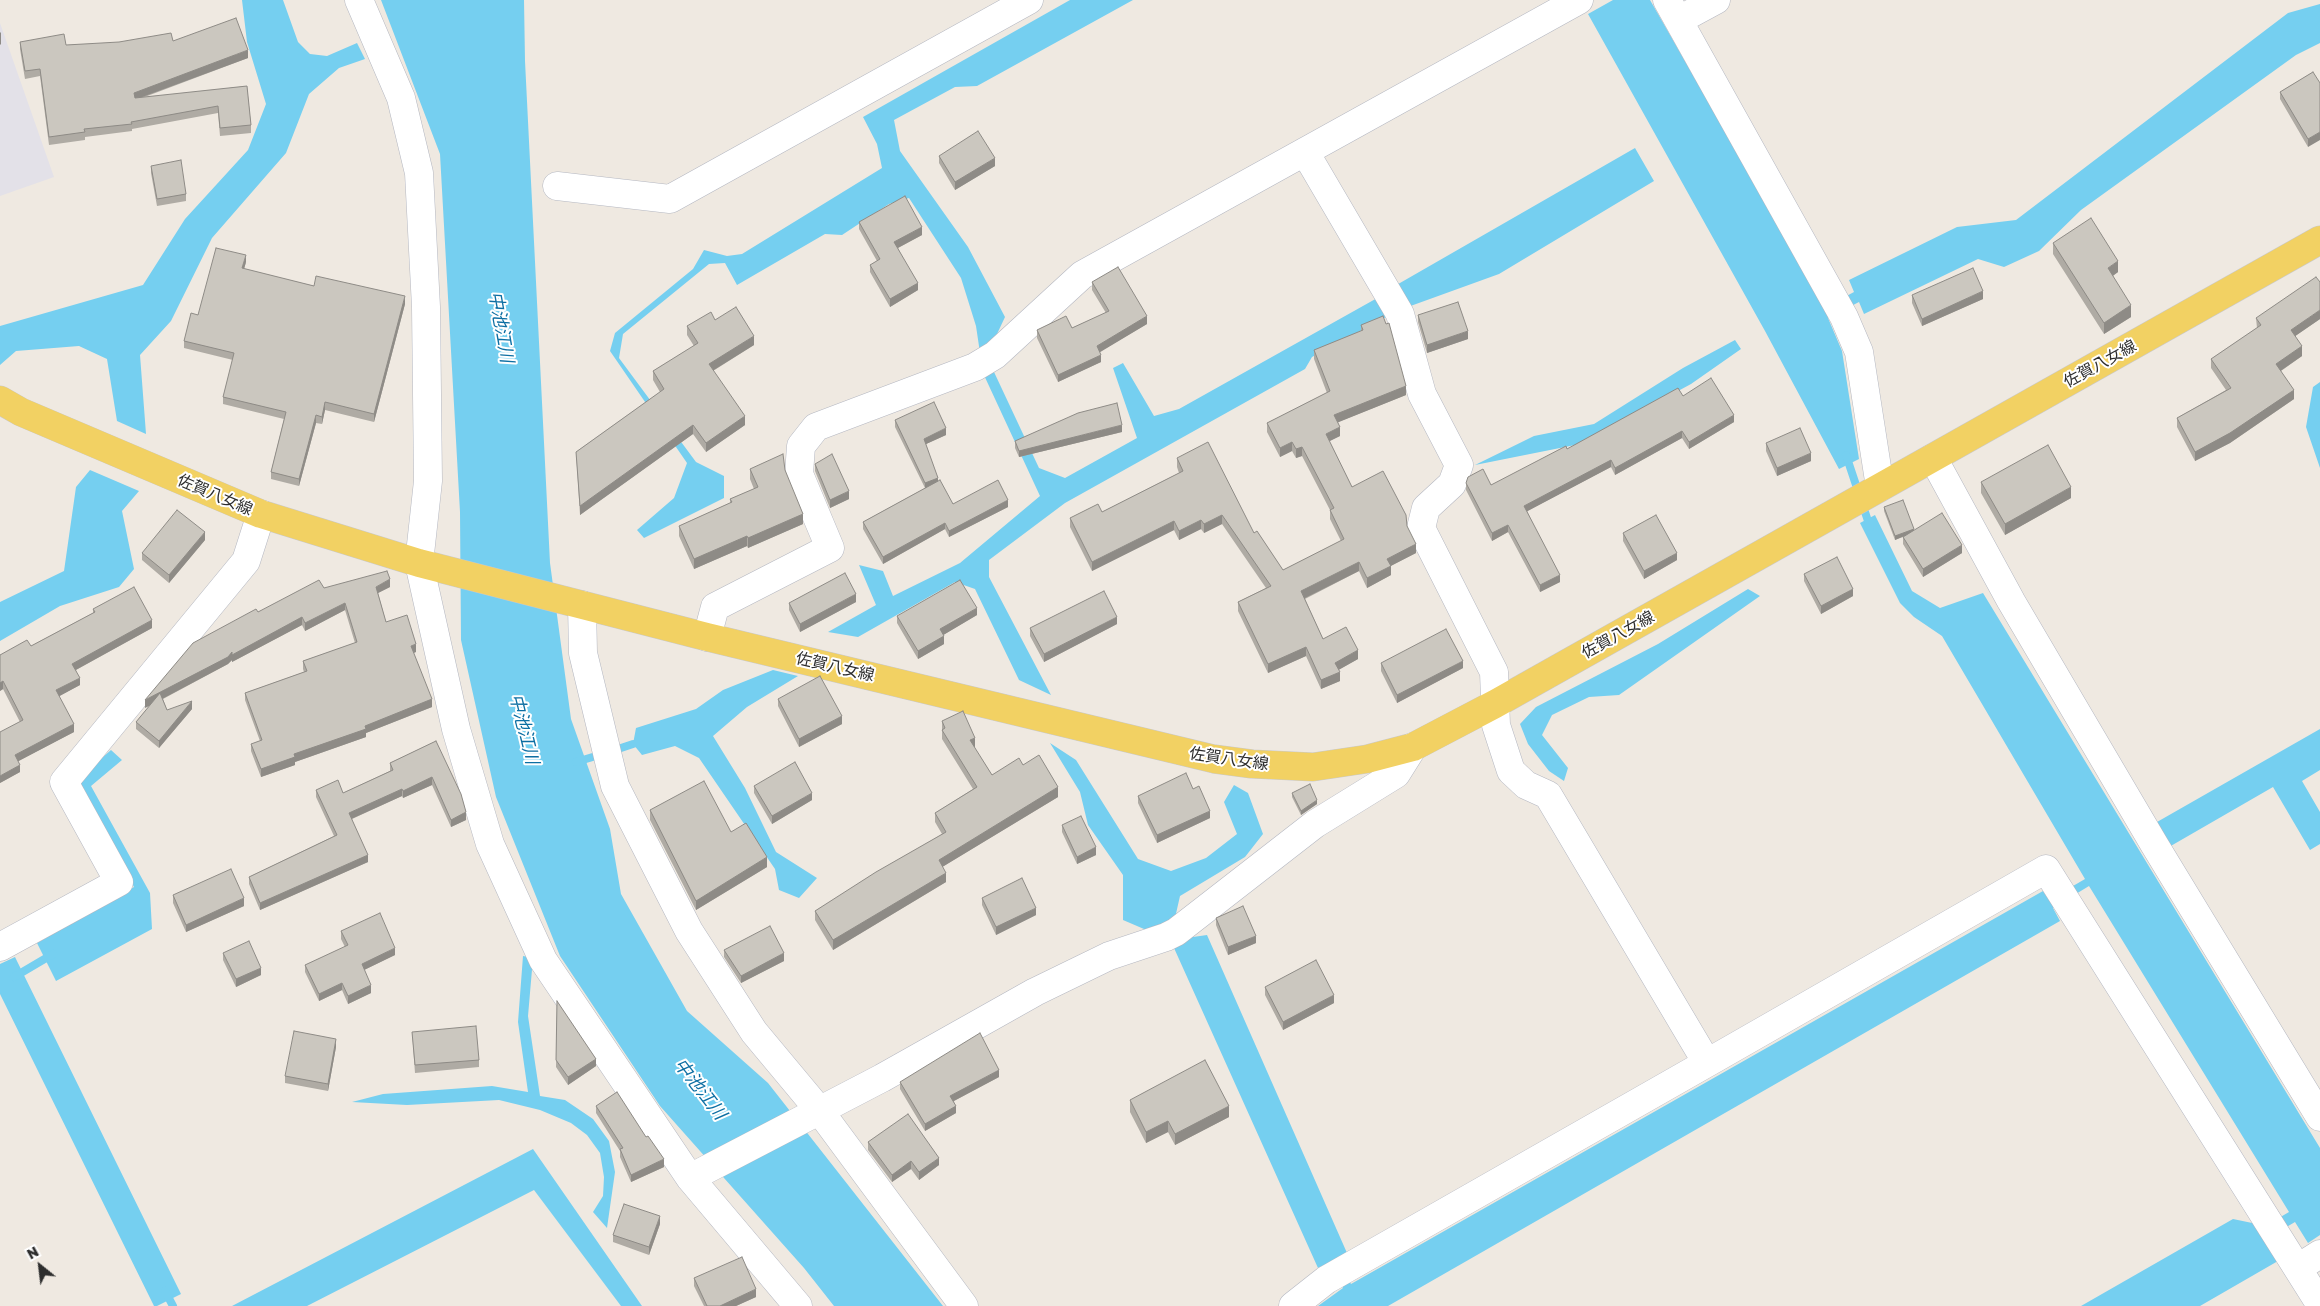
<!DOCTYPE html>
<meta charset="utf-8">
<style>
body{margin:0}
#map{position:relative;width:2320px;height:1306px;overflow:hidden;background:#efe9e1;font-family:"Golos Text",sans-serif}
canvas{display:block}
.north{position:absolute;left:15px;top:1241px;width:50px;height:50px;-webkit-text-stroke:4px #fff;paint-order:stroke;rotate:331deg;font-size:14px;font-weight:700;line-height:20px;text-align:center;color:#2e2e2e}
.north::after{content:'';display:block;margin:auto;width:18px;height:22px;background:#2e2e2e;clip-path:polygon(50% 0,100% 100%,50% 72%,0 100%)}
</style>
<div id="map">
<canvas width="2320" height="1306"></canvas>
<div class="north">N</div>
</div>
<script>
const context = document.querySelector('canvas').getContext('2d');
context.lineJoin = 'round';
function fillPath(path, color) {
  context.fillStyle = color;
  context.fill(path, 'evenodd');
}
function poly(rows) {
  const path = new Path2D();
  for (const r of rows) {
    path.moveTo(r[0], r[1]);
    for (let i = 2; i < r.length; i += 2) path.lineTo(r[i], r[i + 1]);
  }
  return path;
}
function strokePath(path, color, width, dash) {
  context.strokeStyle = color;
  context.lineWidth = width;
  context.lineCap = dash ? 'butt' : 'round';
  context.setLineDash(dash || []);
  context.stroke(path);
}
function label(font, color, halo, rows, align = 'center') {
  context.font = font + ' "Golos Text","Noto Sans JP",sans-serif';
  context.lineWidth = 4;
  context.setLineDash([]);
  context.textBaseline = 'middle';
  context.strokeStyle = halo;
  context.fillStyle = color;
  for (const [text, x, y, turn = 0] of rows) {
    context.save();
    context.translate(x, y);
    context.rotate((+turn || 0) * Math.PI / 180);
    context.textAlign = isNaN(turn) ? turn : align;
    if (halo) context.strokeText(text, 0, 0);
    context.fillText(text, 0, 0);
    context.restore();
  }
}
fillPath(poly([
 [0,23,54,177,0,196]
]), '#e3e1e8');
fillPath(poly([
 [242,0,283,0,298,42,310,54,327,56,357,43,365,59,339,68,309,94,286,153,212,238,171,321,140,355,146,434,117,421,107,359,79,346,16,351,0,365,0,326,143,285,185,219,248,150,266,104,247,42],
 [381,0,524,0,525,61,550,563,571,719,610,829,621,894,687,1011,768,1083,943,1306,834,1306,804,1268,660,1106,560,956,496,797,461,640,460,512,440,154],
 [1070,0,1133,0,977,86,955,87,894,120,900,151,968,247,1005,317,990,349,994,372,1039,468,1065,478,1137,438,1113,368,1123,363,1154,416,1179,409,1379,297,1388,316,1312,357,1305,369,1065,503,989,560,989,577,1051,695,1019,680,975,589,955,582,858,637,828,632,876,605,859,565,883,571,893,596,960,563,1040,496,983,373,976,326,961,278,909,198,889,204,842,235,825,234,737,285,725,263,709,264,623,334,619,358,696,462,724,476,724,498,644,538,637,530,674,498,687,463,610,351,615,333,693,269,704,250,727,256,742,254,882,168,877,144,863,117],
 [1613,0,1650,0,1807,274,1824,308,1854,292,1849,280,1957,227,2016,220,2288,13,2320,4,2320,43,2296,55,2081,210,2039,251,2004,267,1978,259,1864,314,1859,302,1828,318,1842,351,1859,459,1839,469,1765,331,1588,14],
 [1635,148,1654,181,1499,274,1405,308,1393,287],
 [1735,340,1741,349,1691,384,1580,444,1475,465,1534,436,1594,424,1683,368],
 [2320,382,2320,468,2306,427,2313,387],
 [90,470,139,491,122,511,134,569,119,587,60,606,0,641,0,602,64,571,76,487],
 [1875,515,1912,591,1940,608,1983,593,2320,1148,2320,1235,2308,1243,2295,1222,2266,1239,2278,1261,2200,1306,2081,1306,2233,1219,2257,1224,2260,1229,2289,1212,2089,886,2053,908,2060,921,1388,1306,1318,1306,1343,1288,1329,1263,1318,1268,1174,948,1151,932,1123,920,1123,875,1088,825,1080,792,1050,743,1076,760,1138,859,1171,871,1206,858,1237,834,1224,802,1234,785,1248,793,1263,834,1245,857,1180,896,1175,918,1179,939,1207,935,1347,1253,1336,1259,1351,1284,2043,891,2049,900,2085,879,1942,636,1914,617,1900,603,1860,523],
 [1748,589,1760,596,1619,695,1589,697,1552,715,1542,735,1568,768,1564,781,1549,771,1528,744,1520,724,1536,707,1658,644],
 [773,670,798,676,747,707,713,736,745,788,776,852,817,878,799,898,779,890,775,869,699,758,675,746,642,755,633,744,636,728,696,709,723,690],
 [2320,729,2320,770,2302,781,2320,812,2320,844,2310,850,2273,787,2169,847,2157,822],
 [111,750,122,760,91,786,150,893,152,929,56,981,37,943,134,887,81,792,78,779],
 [523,956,533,958,528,1016,540,1096,565,1100,593,1119,609,1141,615,1172,607,1228,593,1212,603,1196,604,1177,600,1153,587,1135,571,1123,540,1110,499,1100,407,1105,352,1102,383,1094,492,1086,528,1092,518,1022],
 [15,957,181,1294,157,1306,154,1306,0,994,0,964],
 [533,1149,642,1306,621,1306,534,1190,307,1306,232,1306]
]), '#75cff0');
strokePath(poly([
 [1846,455,1870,527],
 [618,749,633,744],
 [576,762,596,756],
 [14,977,53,954],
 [165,1291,173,1306]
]), '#75cff0', 8);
const street = poly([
 [359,0,401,98,419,173,426,307,428,481,419,563,456,729,490,844,543,960,690,1178,798,1306],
 [1667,0,1844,317,1859,352,1880,487],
 [1679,20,1716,0],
 [1305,152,1400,314,1422,394,1459,465,1452,484,1426,508,1421,528,1494,672,1496,725,1511,771,1526,785,1548,795,1707,1063,2046,869,2320,1304],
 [557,186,670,199,1029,0],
 [1933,458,2011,601,2154,844,2320,1117],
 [582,605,583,653,615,786,689,931,754,1032,819,1110,964,1306],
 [707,637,715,607,830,548,799,474,801,446,816,427,975,367,995,355,1082,275,1579,0],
 [0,947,119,882,64,782,246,561,261,514],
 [690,1178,882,1078,1035,992,1109,956,1166,937,1176,932,1315,824,1396,774,1413,747],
 [2298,1268,2320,1254],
 [1293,1306,1326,1280,1707,1063]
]);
const primary = poly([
 [0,400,21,412,261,514,419,563,707,637,1214,759,1252,764,1313,767,1367,759,1413,747,1495,704,2320,240]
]);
strokePath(street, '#b4b7c1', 29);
strokePath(primary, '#c9c9c9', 29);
strokePath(street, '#fff', 28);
strokePath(primary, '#f2d163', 28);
fillPath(poly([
 [173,41,248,58,142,98,247,86,251,125,251,133,220,136,218,113,132,129,132,131,85,137,85,140,49,145,40,76,25,79,20,49,20,42,66,45],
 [2313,72,2308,147,2280,99,2280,92],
 [939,156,995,166,955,190,939,163],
 [151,166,186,194,186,201,157,206,151,173],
 [859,222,922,235,898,248,918,290,890,307,870,272,870,265,877,261,859,229],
 [2053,243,2118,272,2113,276,2131,317,2104,334,2053,254],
 [246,262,244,269,314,286,405,304,374,422,325,410,322,424,316,423,299,486,271,479,271,472,284,419,223,404,223,397,233,360,184,348,184,341,198,315],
 [1092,282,1147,324,1099,352,1101,362,1058,382,1037,338,1037,330,1072,328,1106,313,1092,290],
 [1912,295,1983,299,1922,326,1912,303],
 [1418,315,1468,339,1427,353,1418,322],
 [2256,318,2320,319,2295,336,2302,356,2281,371,2294,399,2230,443,2195,461,2177,427,2177,418,2226,390,2211,368,2211,359,2257,328],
 [715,320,754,345,713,371,745,425,706,452,693,434,580,515,576,452,660,392,653,380,653,371,694,346,687,335,687,326],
 [1361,325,1406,395,1338,422,1340,436,1329,441,1352,487,1407,526,1416,553,1390,566,1391,575,1367,588,1359,571,1305,599,1323,639,1358,659,1338,670,1340,681,1321,689,1306,656,1268,673,1238,611,1238,602,1266,588,1222,524,1204,533,1201,529,1179,540,1174,530,1092,571,1070,527,1070,518,1102,512,1179,473,1177,467,1177,458,1254,533,1283,570,1341,541,1330,519,1330,510,1302,456,1296,458,1292,451,1280,457,1267,432,1267,423,1327,393,1314,359,1314,350,1361,331],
 [1683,396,1734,422,1689,449,1682,438,1615,475,1611,467,1527,511,1560,582,1540,592,1508,532,1492,541,1466,490,1466,483,1491,485],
 [895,420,946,435,926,444,938,481,953,504,1008,507,949,537,945,529,883,564,863,529,863,522,925,488,895,427],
 [1122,432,1019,457,1015,448,1015,441],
 [1766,443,1811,461,1777,476,1766,451],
 [815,464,849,499,830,508,815,471],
 [750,469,785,470,803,524,748,548,747,546,694,569,679,536,679,526,730,503,730,499,754,489,750,479],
 [1981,482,2071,498,2005,535,1981,493],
 [1884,507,1914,531,1962,553,1923,577,1903,544,1903,537,1905,536,1895,540,1884,511],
 [1623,533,1677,560,1644,579,1623,541],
 [205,540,169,583,142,560,142,553],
 [1804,574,1853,596,1821,614,1804,581],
 [390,587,378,593,386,622,416,652,413,653,432,707,366,733,366,737,295,762,295,765,261,777,251,751,251,744,260,741,245,700,245,693,304,672,303,669,303,661,355,643,345,610,305,631,302,625,232,662,232,660,228,664,163,699,167,710,192,709,159,748,136,729,136,722,150,705,145,708,258,612,324,588],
 [856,602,800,632,789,610,789,603],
 [93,609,152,628,76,670,80,685,59,696,74,732,18,761,20,772,0,783,20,722,3,689,0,691,0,655,31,646,93,613],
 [977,615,943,635,944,644,918,659,897,623,897,616],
 [1117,624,1044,662,1030,636,1030,628],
 [1381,663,1463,668,1397,703,1381,671],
 [778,699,842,724,799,747,778,706],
 [942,721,975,747,974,747,992,775,1023,765,1058,797,942,867,946,882,833,950,815,920,815,911,942,834,935,822,935,813,973,789,942,739],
 [436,741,466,820,451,827,432,785,403,798,402,796,352,819,368,862,260,910,249,884,249,877,334,836,316,797,316,790,343,793,390,771,390,763],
 [754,786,812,800,772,824,754,793],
 [1193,789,1210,818,1157,843,1138,803,1138,796],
 [1292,793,1317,804,1301,815,1292,797],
 [650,810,731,832,767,867,696,910,650,820],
 [1062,825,1096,855,1077,864,1062,832],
 [173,895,244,906,186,932,173,903],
 [982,898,1036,915,996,935,982,905],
 [1216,918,1256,943,1228,955,1216,925],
 [341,931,395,955,364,970,371,993,348,1004,342,990,319,1001,305,972,305,965,345,947,341,939],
 [724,950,784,961,741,983,724,957],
 [223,953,261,975,236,987,223,960],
 [1265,987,1334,1003,1283,1030,1265,995],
 [557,1001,596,1066,568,1085,556,1067],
 [412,1032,479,1060,479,1067,415,1073],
 [336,1047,328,1091,285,1083,285,1076],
 [999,1077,954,1101,956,1113,925,1131,900,1089,900,1082],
 [1130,1100,1229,1117,1175,1145,1168,1132,1146,1143,1130,1112],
 [596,1106,664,1167,631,1182,620,1157,620,1151,596,1113],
 [868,1142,939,1165,919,1180,911,1169,892,1182,868,1150],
 [660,1224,649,1255,613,1242,613,1235],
 [694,1278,756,1297,736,1306,704,1306,694,1286]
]), '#afaba4');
fillPath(poly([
 [1,32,1,44,0,45,0,33],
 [248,50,248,58,134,100,134,93],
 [2320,132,2320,140,2308,147,2308,139],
 [995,158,995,166,955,190,955,182],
 [922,227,922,235,894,250,894,242],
 [246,255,246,262,242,276,242,268],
 [2118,261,2118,272,2108,279,2108,268],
 [918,283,918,290,890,307,890,299],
 [1983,291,1983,299,1922,326,1922,319],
 [405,296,405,304,374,422,374,414],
 [2131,305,2131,317,2104,334,2104,323],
 [2320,310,2320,319,2291,339,2291,330],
 [1147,316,1147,324,1097,354,1097,346],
 [1468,331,1468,339,1427,353,1427,345],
 [754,336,754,345,709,373,709,364],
 [2302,346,2302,356,2276,374,2276,364],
 [1101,355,1101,362,1058,382,1058,375],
 [1406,386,1406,395,1334,424,1334,415],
 [2294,390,2294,399,2230,443,2195,461,2195,452],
 [325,402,325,410,322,424,322,417],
 [316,415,316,423,299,486,299,479],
 [1734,415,1734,422,1689,449,1689,442],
 [745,416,745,425,706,452,706,443],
 [693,425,693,434,580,515,580,506],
 [1122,425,1122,432,1019,457,1019,451],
 [1340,427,1340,436,1326,443,1326,434],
 [946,428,946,435,924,445,924,439],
 [1682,431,1682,438,1615,475,1615,468],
 [1292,442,1292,451,1280,457,1280,448],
 [1302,447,1302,456,1296,458,1296,449],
 [1811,453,1811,461,1777,476,1777,468],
 [1611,460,1611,467,1524,513,1524,506],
 [938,478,938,484,925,490,925,483],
 [2071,487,2071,498,2005,535,2005,524],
 [849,491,849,499,830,508,830,500],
 [1008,500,1008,507,949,537,949,531],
 [803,514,803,524,748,548,748,538],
 [1222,515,1222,524,1204,533,1204,524],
 [1201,520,1201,529,1179,540,1179,531],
 [1174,521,1174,530,1092,571,1092,562],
 [945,523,945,529,883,564,883,557],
 [1508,525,1508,532,1492,541,1492,533],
 [1914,529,1914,532,1895,540,1895,536],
 [205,532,205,540,169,583,169,575],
 [747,536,747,546,694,569,694,559],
 [1416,544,1416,553,1387,568,1387,559],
 [1962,545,1962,553,1923,577,1923,569],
 [1677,553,1677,560,1644,579,1644,571],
 [1359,562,1359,571,1301,600,1301,591],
 [1391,566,1391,575,1367,588,1367,578],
 [1560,575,1560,582,1540,592,1540,585],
 [390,579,390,587,376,594,376,587],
 [1853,589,1853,596,1821,614,1821,606],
 [856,594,856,602,800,632,800,624],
 [345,603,345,610,305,631,305,623],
 [977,608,977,615,940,637,940,629],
 [302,617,302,625,232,662,232,655],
 [1117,617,1117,624,1044,662,1044,654],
 [152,620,152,628,72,672,72,664],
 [944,636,944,644,918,659,918,651],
 [416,644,416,652,411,654,411,646],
 [1306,647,1306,656,1268,673,1268,664],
 [1358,650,1358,659,1335,672,1335,663],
 [232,652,232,660,228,664,145,708,145,700],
 [1463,661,1463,668,1397,703,1397,695],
 [1340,672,1340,681,1321,689,1321,680],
 [80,678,80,685,56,698,56,690],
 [3,681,3,689,0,691,0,683],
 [432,699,432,707,366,733,366,737,295,762,295,765,261,777,261,769,294,754],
 [192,701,192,709,159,748,159,741],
 [842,716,842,724,799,747,799,739],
 [74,724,74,732,15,763,15,755],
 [975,738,975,747,970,749,970,740],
 [20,765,20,772,0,783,0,776],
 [432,777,432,785,403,798,403,791],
 [1058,787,1058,797,939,869,939,860],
 [402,789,402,796,349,820,349,813],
 [812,793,812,800,772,824,772,816],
 [1317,800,1317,804,1301,815,1301,811],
 [1210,811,1210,818,1157,843,1157,835],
 [466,812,466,820,451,827,451,820],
 [1096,847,1096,855,1077,864,1077,857],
 [368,855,368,862,260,910,260,903],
 [767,857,767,867,696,910,696,901],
 [946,873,946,882,833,950,833,940],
 [244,898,244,906,186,932,186,925],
 [1036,908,1036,915,996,935,996,927],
 [1256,936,1256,943,1228,955,1228,947],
 [395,948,395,955,362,971,362,964],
 [784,953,784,961,741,983,741,976],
 [261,968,261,975,236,987,236,979],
 [342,983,342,990,319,1001,319,994],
 [371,985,371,993,348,1004,348,996],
 [1334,995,1334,1003,1283,1030,1283,1022],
 [336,1039,336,1047,328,1091,328,1084],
 [596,1059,596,1066,568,1085,568,1077],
 [999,1070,999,1077,950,1103,950,1096],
 [956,1106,956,1113,925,1131,925,1124],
 [1229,1106,1229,1117,1175,1145,1175,1134],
 [1168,1121,1168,1132,1146,1143,1146,1132],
 [939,1158,939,1165,919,1180,919,1172],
 [664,1159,664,1167,631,1182,631,1175],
 [911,1161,911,1169,892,1182,892,1175],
 [660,1216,660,1224,649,1255,649,1247],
 [756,1289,756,1297,736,1306,720,1306]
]), '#8e8b86');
const building = poly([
 [236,18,248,50,134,93,135,98,247,86,251,125,220,128,218,106,131,122,132,124,84,129,85,132,49,137,40,69,25,71,20,42,64,34,66,45,119,42,171,33,173,41,236,18],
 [2313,72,2320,83,2320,132,2308,139,2280,92,2313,72],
 [978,131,995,158,955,182,939,156,978,131],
 [181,160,186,194,157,199,151,166,181,160],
 [905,196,922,227,894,242,918,283,890,299,870,265,880,259,859,222,905,196],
 [2091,218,2118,261,2108,268,2131,305,2104,323,2053,243,2091,218],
 [216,248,246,255,242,268,314,286,316,276,405,296,374,414,325,402,322,417,316,415,299,479,271,472,286,412,223,397,234,353,184,341,191,313,198,315,216,248],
 [1118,267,1147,316,1097,346,1101,355,1058,375,1037,330,1066,316,1072,328,1109,311,1092,282,1118,267],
 [1973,268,1983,291,1922,319,1912,295,1973,268],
 [2316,277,2320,282,2320,310,2291,330,2302,346,2276,364,2294,390,2230,433,2195,452,2177,418,2231,388,2211,359,2261,325,2256,318,2316,277],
 [1458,302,1468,331,1427,345,1418,315,1458,302],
 [736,307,754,336,709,364,745,416,706,443,693,425,580,506,576,452,664,389,653,371,698,343,687,326,711,312,715,320,736,307],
 [1383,316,1386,324,1389,323,1406,386,1334,415,1340,427,1326,434,1352,487,1383,471,1406,515,1407,526,1416,544,1387,559,1391,566,1367,578,1359,562,1301,591,1323,639,1346,627,1358,650,1335,663,1340,672,1321,680,1306,647,1268,664,1238,602,1271,586,1222,515,1204,524,1201,520,1179,531,1174,521,1092,562,1070,518,1098,504,1102,512,1183,471,1177,458,1208,442,1254,533,1257,531,1283,570,1344,539,1330,510,1334,508,1302,447,1296,449,1292,442,1280,448,1267,423,1330,391,1314,350,1363,330,1361,325,1383,316],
 [1711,378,1734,415,1689,442,1682,431,1615,468,1611,460,1524,506,1560,575,1540,585,1508,525,1492,533,1466,483,1468,477,1483,469,1491,485,1566,446,1567,449,1678,388,1683,396,1711,378],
 [934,402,946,428,924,439,938,478,925,483,895,420,934,402],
 [1117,403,1122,425,1019,451,1015,441,1078,413,1117,403],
 [1800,428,1811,453,1777,468,1766,443,1800,428],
 [2048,445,2071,487,2005,524,1981,482,2048,445],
 [783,454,785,470,803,514,748,538,747,536,694,559,679,526,732,502,730,499,758,487,750,469,783,454],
 [832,454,849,491,830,500,815,464,832,454],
 [940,480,953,504,998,480,1008,500,949,531,945,523,883,557,863,522,940,480],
 [1903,500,1914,529,1895,536,1884,507,1903,500],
 [177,510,205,532,169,575,142,553,177,510],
 [1942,513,1962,545,1923,569,1903,537,1942,513],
 [1656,515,1677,553,1644,571,1623,533,1656,515],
 [1837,557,1853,589,1821,606,1804,574,1837,557],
 [387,571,390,579,376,587,386,622,407,615,416,644,411,646,432,699,365,726,366,729,294,754,295,757,261,769,251,744,262,740,245,693,307,671,303,661,357,642,345,603,305,623,302,617,232,655,232,652,228,657,145,700,193,643,256,609,258,612,319,580,324,588,387,571],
 [845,573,856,594,800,624,789,603,845,573],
 [960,580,977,608,940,629,944,636,918,651,897,616,960,580],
 [134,587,152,620,72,664,80,678,56,690,74,724,15,755,20,765,0,776,0,732,23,720,3,681,0,683,0,655,27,640,31,646,95,612,93,609,134,587],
 [1104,591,1117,617,1044,654,1030,628,1104,591],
 [1446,629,1463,661,1397,695,1381,663,1446,629],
 [820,676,842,716,799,739,778,699,820,676],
 [160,693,167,710,192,701,159,741,136,722,160,693],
 [963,711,975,738,970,740,992,775,1019,758,1023,765,1039,755,1058,787,939,860,946,873,833,940,815,911,876,872,946,832,935,813,977,787,942,730,945,728,942,721,963,711],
 [436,741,461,794,466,812,451,820,432,777,403,791,402,789,349,813,368,855,260,903,249,877,337,835,316,790,338,780,343,793,393,770,390,763,436,741],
 [795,762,812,793,772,816,754,786,795,762],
 [1186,773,1193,789,1199,786,1210,811,1157,835,1138,796,1186,773],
 [704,781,731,832,746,823,767,857,696,901,650,810,704,781],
 [1310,784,1317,800,1301,811,1292,793,1310,784],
 [1081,816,1096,847,1077,857,1062,825,1081,816],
 [231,869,244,898,186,925,173,895,231,869],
 [1022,878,1036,908,996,927,982,898,1022,878],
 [1243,906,1256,936,1228,947,1216,918,1243,906],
 [380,913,395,948,362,964,371,985,348,996,342,983,319,994,305,965,348,945,341,931,380,913],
 [770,926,784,953,741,976,724,950,770,926],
 [249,941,261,968,236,979,223,953,249,941],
 [1316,960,1334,995,1283,1022,1265,987,1316,960],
 [557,1001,596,1059,568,1077,556,1060,557,1001],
 [476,1026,479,1060,415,1065,412,1032,476,1026],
 [294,1031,336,1039,328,1084,285,1076,294,1031],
 [980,1033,999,1070,950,1096,956,1106,925,1124,900,1082,980,1033],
 [1205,1060,1229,1106,1175,1134,1168,1121,1146,1132,1130,1100,1205,1060],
 [617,1092,646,1137,648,1136,664,1159,631,1175,620,1149,623,1148,596,1106,617,1092],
 [908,1114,939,1158,919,1172,911,1161,892,1175,868,1142,908,1114],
 [624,1204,660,1216,649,1247,613,1235,624,1204],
 [742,1257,756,1289,720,1306,707,1306,694,1278,742,1257]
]);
fillPath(building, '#cbc7bf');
strokePath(building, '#8e8b86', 1);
label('16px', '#2e2e2e', '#fff', [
 ["佐賀八女線",2100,364,-29],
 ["佐賀八女線",215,495,23],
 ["佐賀八女線",1618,635,-29],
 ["佐賀八女線",835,667,13],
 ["佐賀八女線",1229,759,8]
]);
label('italic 18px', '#0d6fa3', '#fff', [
 ["中池江川",501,327,80],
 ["中池江川",524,729,76],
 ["中池江川",700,1089,52]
]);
</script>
